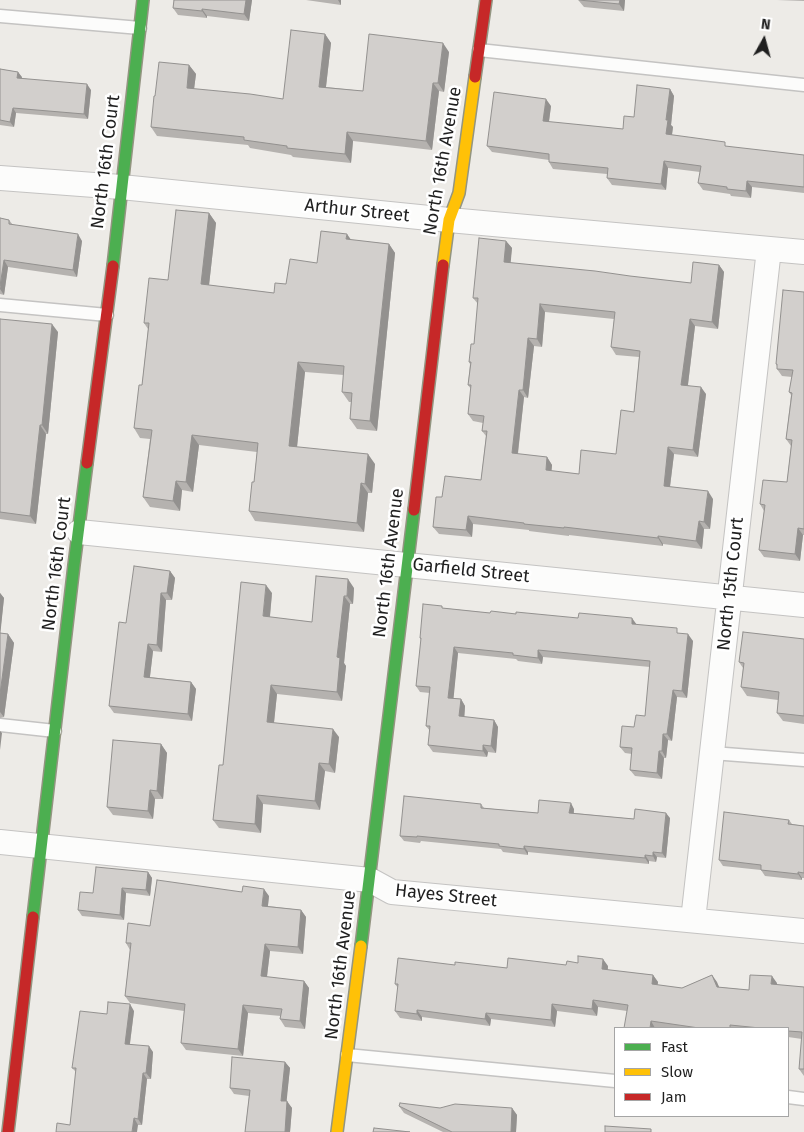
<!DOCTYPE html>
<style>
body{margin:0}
#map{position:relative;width:804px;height:1132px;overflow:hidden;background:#edebe7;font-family:"Fira Sans",sans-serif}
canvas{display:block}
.legend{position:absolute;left:614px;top:1027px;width:175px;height:90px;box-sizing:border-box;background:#fff;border:1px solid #a5a5a5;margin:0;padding:6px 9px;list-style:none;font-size:15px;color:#1f1f1f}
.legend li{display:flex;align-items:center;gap:10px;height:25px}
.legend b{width:25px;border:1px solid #a5a5a5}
.north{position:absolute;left:739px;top:15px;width:50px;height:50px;-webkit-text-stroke:4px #fff;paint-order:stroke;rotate:7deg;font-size:14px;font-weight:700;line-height:20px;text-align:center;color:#1f1f1f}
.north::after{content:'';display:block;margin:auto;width:18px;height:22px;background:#1f1f1f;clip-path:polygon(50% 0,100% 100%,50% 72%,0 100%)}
</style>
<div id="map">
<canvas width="804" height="1132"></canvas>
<ul class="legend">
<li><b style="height:6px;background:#4caf50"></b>Fast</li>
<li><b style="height:6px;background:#ffc107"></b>Slow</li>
<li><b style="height:6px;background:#c62828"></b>Jam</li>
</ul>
<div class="north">N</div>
</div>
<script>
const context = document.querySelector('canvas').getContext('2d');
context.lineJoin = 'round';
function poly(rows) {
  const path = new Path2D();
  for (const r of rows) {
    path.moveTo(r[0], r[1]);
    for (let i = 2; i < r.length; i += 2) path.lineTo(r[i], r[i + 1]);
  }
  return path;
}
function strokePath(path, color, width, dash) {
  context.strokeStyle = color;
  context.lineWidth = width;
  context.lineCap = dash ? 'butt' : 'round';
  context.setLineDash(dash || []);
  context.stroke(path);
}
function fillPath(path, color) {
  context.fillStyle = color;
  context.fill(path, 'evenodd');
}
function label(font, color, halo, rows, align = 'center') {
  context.font = font + ' "Fira Sans",sans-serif';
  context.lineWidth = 5;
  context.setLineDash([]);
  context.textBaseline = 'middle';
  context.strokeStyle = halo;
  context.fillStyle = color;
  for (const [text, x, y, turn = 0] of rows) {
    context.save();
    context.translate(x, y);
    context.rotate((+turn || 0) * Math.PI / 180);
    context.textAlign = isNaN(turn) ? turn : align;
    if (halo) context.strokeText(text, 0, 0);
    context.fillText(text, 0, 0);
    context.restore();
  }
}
const lane = poly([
 [0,16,140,28],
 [479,50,804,85],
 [0,305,107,315],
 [0,725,55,731],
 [712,753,804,760],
 [347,1055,615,1081],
 [788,1097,804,1099]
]);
const street = poly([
 [0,178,121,187,449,220,804,252],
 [79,532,804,605],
 [0,842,370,880,392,892,804,931],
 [693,920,769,249]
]);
const fast = poly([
 [113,266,143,0],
 [33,917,74,565,87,463],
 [361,946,414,510]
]);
const slow = poly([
 [443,265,449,220,459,193,475,77],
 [337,1132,361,946]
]);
const jam = poly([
 [475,77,486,0],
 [87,463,113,266],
 [414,510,443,265],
 [8,1132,33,917]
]);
strokePath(lane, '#c4c3c2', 15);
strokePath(street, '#c4c3c2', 26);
strokePath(fast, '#939581', 14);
strokePath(slow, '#939581', 14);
strokePath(jam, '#939581', 14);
strokePath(lane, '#fcfcfb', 12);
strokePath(street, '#fcfcfb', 24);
strokePath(fast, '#4caf50', 11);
strokePath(slow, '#ffc107', 11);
strokePath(jam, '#c62828', 11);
fillPath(poly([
 [174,0,252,0,249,21,207,16,207,18,178,15,173,8],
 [306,0,341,0,341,5],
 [625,0,624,11,584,7,579,1],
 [777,0,804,0,804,1],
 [325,34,331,43,326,87,363,91,449,52,444,92,439,91,432,150,353,141,351,163,293,157,291,155,250,148,248,145,157,136,151,127,155,96,189,65,196,74,194,89,283,99],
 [0,69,18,72,22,78,91,90,88,119,16,113,14,127,0,125],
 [670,89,674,96,671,125,673,127,672,135,728,147,804,155,804,193,752,187,751,198,731,196,730,194,703,190,698,183,700,172,668,168,666,190,612,185,607,178,607,174,553,169,549,162,549,160,492,152,487,146,551,106,549,122,623,129,634,117],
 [209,213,216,223,209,285,274,293,351,240,389,244,395,253,377,431,357,429,350,419,351,402,349,402,342,392,344,375,305,372,297,447,375,464,372,493,368,493,364,532,255,521,249,511,254,482,257,452,199,445,193,492,182,490,180,511,150,507,143,497,150,439,140,438,134,428,142,385,148,329,144,323,168,280],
 [0,218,9,220,13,225,82,241,77,277,8,267,4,295,0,294],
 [506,241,512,248,510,263,691,283,719,265,724,272,718,329,695,326,688,385,706,394,698,457,674,454,670,487,713,499,710,529,704,529,702,549,663,544,663,546,569,535,569,536,529,531,529,530,473,524,472,537,439,534,433,527,442,497,481,480,486,436,482,431,483,423,473,421,468,414,471,389,468,385,470,364,469,362,474,344,478,304,473,298],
 [545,312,614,319,611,347,616,355,639,357,634,412,616,454,579,474,551,471,552,465,547,457,518,454,524,397,528,398,534,346,542,347],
 [804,292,804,535,803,535,800,561,764,557,759,550,764,511,760,504,787,482,791,446,786,439,791,395,789,392,792,377,782,376,777,369,777,366,776,364],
 [0,319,58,332,48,434,46,434,36,524,0,519],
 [170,571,175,578,172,600,166,600,162,652,153,651,150,677,191,682,196,689,192,721,114,713,109,706,126,623],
 [354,588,353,604,350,604,344,663,346,666,342,701,277,694,274,723,339,737,335,773,325,771,320,810,263,804,261,833,219,828,213,820,223,765,272,593,270,617,312,622],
 [0,593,4,598,0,633,8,634,14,643,4,717,0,718],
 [443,608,490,613,516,614,637,625,681,634,693,641,687,698,677,697,672,741,668,740,666,758,664,758,662,779,635,776,630,770,632,754,625,753,620,747,634,727,645,716,650,667,543,657,542,664,518,661,516,659,458,653,453,698,461,699,465,706,464,717,494,720,498,727,496,753,488,752,487,757,433,752,428,745,430,731,426,726,430,693,420,692,416,686,421,640,420,638],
 [804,639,804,724,783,721,777,713,778,700,747,696,741,687,743,668,739,662],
 [161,744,167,753,163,799,155,799,153,819,113,815,107,807],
 [481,804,484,808,538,813,574,809,574,813,634,819,670,818,666,858,657,857,656,862,649,861,649,864,528,852,528,855,503,852,501,849,421,841,420,843,404,841,400,836],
 [789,820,792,824,804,826,804,878,802,878,802,880,765,876,761,870,723,866,719,860],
 [148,872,152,878,150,896,126,893,124,920,82,916,78,910,93,893],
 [269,896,268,906,301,910,306,917,303,954,270,951,267,977,304,981,309,988,305,1029,285,1027,280,1019,281,1016,248,1013,243,1056,186,1050,181,1043,184,1011,130,1003,125,996,130,950,126,943,150,926],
 [455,965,507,968,566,965,608,966,608,970,653,975,658,982,657,985,682,988,712,975,719,987,749,990,777,983,777,985,804,987,804,1076,799,1069,802,1039,788,1037,788,1028,655,1028,627,1011,598,1007,597,1016,557,1011,555,1027,491,1019,490,1026,422,1017,422,1021,400,1018,395,1011,398,988,395,984],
 [134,1011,130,1044,153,1052,151,1079,147,1079,142,1125,70,1125,76,1072,72,1068,107,1014],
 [285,1062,290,1068,286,1101,292,1108,290,1132,245,1132,249,1096,234,1094,230,1088],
 [399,1106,440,1108,512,1108,517,1115,516,1132,443,1132,404,1113]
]), '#b5b2af');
fillPath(poly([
 [246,0,252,0,249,21,244,14],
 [338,0,341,0,341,5],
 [620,0,625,0,624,11,619,4],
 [202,9,207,16,207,18,202,11],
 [325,34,331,43,325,95,319,87],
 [443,43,449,52,444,92,438,83],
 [189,65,196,74,193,97,187,88],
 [18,72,22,77,21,83,17,78],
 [433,83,439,91,432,150,426,141],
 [87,84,91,90,88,119,84,114],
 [670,89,674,96,671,125,673,127,671,141,666,134,666,120],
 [546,99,551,106,548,128,543,121],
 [13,108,16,113,14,127,10,122],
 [347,132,353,141,351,163,345,154],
 [664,161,668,168,666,190,661,184],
 [747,181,752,187,751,198,746,191],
 [209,213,216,223,208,294,201,284],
 [78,234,82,241,77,277,73,270],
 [347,234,354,244,346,239],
 [506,241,512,248,510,270,504,262],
 [389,244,395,253,377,431,370,421],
 [4,260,8,267,4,295,0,289],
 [719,265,724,272,718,329,712,322],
 [540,304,545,312,542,347,537,339],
 [690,319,695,326,687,392,681,385],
 [52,324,58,332,48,434,42,425],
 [528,338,534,346,528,398,523,390],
 [298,362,305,372,296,456,289,446],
 [701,387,706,394,698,457,693,450],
 [519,390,524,397,517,460,512,453],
 [40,425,46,434,36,524,30,516],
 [192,435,199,445,193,492,186,482],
 [668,447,674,454,669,494,664,486],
 [368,454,375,464,372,493,365,484],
 [547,457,552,465,551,478,546,470],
 [176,481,182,490,180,511,173,501],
 [361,483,368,493,364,532,357,523],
 [708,491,713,499,710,529,704,522],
 [468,516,473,524,472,537,466,530],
 [699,521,704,529,702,549,696,541],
 [798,528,803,535,800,561,795,554],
 [658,536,663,544,663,546,658,538],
 [170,571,175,578,172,600,167,593],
 [348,579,354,588,353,604,347,596],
 [266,585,272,593,269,625,263,616],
 [0,593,4,598,0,637],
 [161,593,166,600,162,652,157,645],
 [344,596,350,604,344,663,346,666,342,701,337,692,337,657],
 [632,618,637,625,632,624],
 [8,634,14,643,4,717,0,712,0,694],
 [688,634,693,641,687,698,682,691],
 [148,644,153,651,149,684,144,677],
 [454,647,458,653,453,704,448,698],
 [538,650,543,657,542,664,538,658],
 [191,682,196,689,192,721,188,714],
 [271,685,277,694,273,731,267,722],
 [673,690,677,697,672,741,667,734],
 [461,699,465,706,464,723,459,716],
 [494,720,498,727,496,753,491,746],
 [333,729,339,737,335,773,329,764],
 [0,731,2,733,0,750],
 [663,734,668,740,666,758,662,751],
 [161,744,167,753,163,799,157,791],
 [483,745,488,752,487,757,483,751],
 [659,751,664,758,662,779,657,773],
 [319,763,325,771,320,810,315,801],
 [150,790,155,799,153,819,148,811],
 [257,795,263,804,261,833,255,824],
 [571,803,574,809,573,818,569,813],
 [666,813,670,818,666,858,662,853],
 [524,846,528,852,528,855,524,849],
 [653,852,657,857,656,862,653,856],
 [645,855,649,861,649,864,645,858],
 [148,872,152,878,150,896,146,890],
 [798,872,802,878,802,880,798,874],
 [122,888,126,893,124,920,120,915],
 [264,889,269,896,267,913,262,906],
 [301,910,306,917,303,954,298,947],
 [265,944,270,951,266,984,261,976],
 [603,959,608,966,607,976,602,969],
 [653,975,658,982,657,991,652,984],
 [712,975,717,982,722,994,717,987],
 [772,976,777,983,776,991,771,984],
 [304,981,309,988,305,1029,300,1021],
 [593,1000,598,1007,597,1016,592,1009],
 [130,1004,134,1011,129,1050,125,1044],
 [552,1004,557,1011,555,1027,551,1020],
 [243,1005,248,1013,243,1056,238,1049],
 [417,1010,422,1017,422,1021,417,1014],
 [486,1013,491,1019,490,1026,485,1019],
 [651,1021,655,1028,650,1028],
 [149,1046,153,1052,151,1079,146,1073],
 [285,1062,290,1068,286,1107,281,1101],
 [143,1073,147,1079,142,1125,138,1119],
 [287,1101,292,1108,290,1132,285,1132],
 [512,1108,517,1115,516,1132,511,1132],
 [134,1118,138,1125,137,1132,132,1132]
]), '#93918f');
const building = poly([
 [174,0,246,0,244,14,202,9,202,11,173,8,174,0],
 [579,0,620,0,619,4,579,0],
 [291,30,325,34,319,87,363,91,369,34,443,43,438,83,433,83,426,141,347,132,345,154,287,148,287,146,244,140,244,137,151,127,154,96,155,96,159,62,189,65,187,88,250,94,283,99,291,30],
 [0,69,18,72,17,78,87,84,84,114,13,108,10,122,0,120,0,69],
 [637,85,670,89,666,120,668,120,666,134,725,142,725,146,804,155,804,187,747,181,746,191,727,189,727,187,698,183,701,166,664,161,661,184,607,178,608,168,549,162,549,154,487,146,494,92,546,99,543,121,623,129,624,116,634,117,637,85],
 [176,210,209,213,201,284,274,293,275,283,286,284,290,259,317,263,321,231,347,234,346,239,389,244,370,421,350,419,352,393,342,392,344,366,298,362,289,446,368,454,365,484,361,483,357,523,249,511,252,482,254,482,258,443,192,435,186,482,176,481,173,501,143,497,152,430,134,428,139,385,142,385,149,323,144,323,149,278,168,280,176,210],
 [0,218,9,220,9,224,78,234,73,270,4,260,0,286,0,218],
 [479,238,506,241,504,262,595,271,630,276,691,283,693,262,719,265,712,322,690,319,681,385,701,387,693,450,668,447,664,486,708,491,704,522,699,521,696,541,658,536,658,538,564,527,564,528,524,524,524,523,468,516,466,530,433,527,436,497,442,497,445,476,481,480,487,431,482,431,484,416,468,414,471,385,468,385,471,362,469,362,471,344,474,344,478,298,473,298,479,238],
 [540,304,615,312,611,347,640,351,634,412,621,410,616,454,581,450,579,474,546,470,547,457,512,453,519,390,523,390,528,338,537,339,540,304],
 [783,290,804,292,804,529,798,528,795,554,759,550,765,505,760,504,763,480,787,482,792,440,786,439,792,393,789,392,793,370,777,369,777,364,776,364,783,290],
 [0,319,52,324,42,425,40,425,30,516,0,512,0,319],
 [134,566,170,571,167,593,161,593,157,645,148,644,144,677,191,682,188,714,109,706,119,622,126,623,134,566],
 [316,576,348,579,347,596,344,596,337,657,340,658,337,692,271,685,267,722,333,729,329,764,319,763,315,801,257,795,255,824,213,820,219,765,223,765,241,582,266,585,263,616,312,622,316,576],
 [423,604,442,606,442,608,490,613,491,611,516,614,516,612,578,618,579,613,632,618,632,624,677,628,677,633,688,634,682,691,673,690,667,734,663,734,662,751,659,751,657,773,630,770,632,748,620,747,622,726,634,727,636,715,645,716,650,661,538,650,538,658,513,655,513,653,454,647,448,698,461,699,459,716,494,720,491,746,483,745,483,751,428,745,430,726,426,726,430,687,416,686,421,638,420,638,423,604],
 [743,632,804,639,804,716,777,713,779,692,741,687,744,663,739,662,743,632],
 [0,633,8,634,0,694,0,633],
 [113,740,161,744,157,791,150,790,148,811,107,807,113,740],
 [404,796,481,804,481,808,538,813,539,800,571,803,569,813,634,819,635,809,666,813,662,853,653,852,653,856,645,855,645,858,524,846,524,849,499,846,499,844,417,836,417,837,400,836,404,796],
 [724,812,789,820,788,824,804,826,804,873,798,872,798,874,761,870,761,865,719,860,724,812],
 [96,867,148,872,146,890,122,888,120,915,78,910,80,892,93,893,96,867],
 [157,880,242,892,243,886,264,889,262,906,301,910,298,947,265,944,261,976,304,981,300,1021,280,1019,282,1009,243,1005,238,1049,181,1043,185,1004,125,996,131,943,126,943,128,923,150,926,157,880],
 [578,956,603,959,602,969,653,975,652,984,682,988,712,975,717,987,749,990,750,975,772,976,771,984,804,987,804,1069,799,1069,802,1032,788,1031,788,1028,760,1028,730,1025,730,1028,699,1028,651,1021,650,1028,624,1028,628,1005,593,1000,592,1009,552,1004,551,1020,486,1013,485,1019,417,1010,417,1014,395,1011,398,984,395,984,398,958,455,965,455,962,507,968,508,958,566,965,567,961,578,963,578,956],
 [108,1002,130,1004,125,1044,149,1046,146,1073,143,1073,138,1119,134,1118,132,1132,56,1132,57,1123,70,1125,76,1068,72,1068,80,1011,107,1014,108,1002],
 [232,1057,285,1062,281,1101,287,1101,285,1132,245,1132,250,1090,230,1088,232,1057],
 [400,1103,440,1108,455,1104,512,1108,511,1132,452,1132,399,1106,400,1103],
 [605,1126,651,1129,651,1132,605,1132,605,1126],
 [374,1128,410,1132,373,1132,374,1128]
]);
fillPath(building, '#d2cfcc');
strokePath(building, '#93918f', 1);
label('18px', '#1f1f1f', '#fff', [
 ["North 16th Avenue",443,161,-80],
 ["North 16th Court",106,162,-83],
 ["Arthur Street",357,211,6],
 ["North 16th Avenue",389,563,-83],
 ["North 16th Court",57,564,-83],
 ["Garfield Street",471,571,6],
 ["North 15th Court",731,584,-84],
 ["Hayes Street",446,896,6],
 ["North 16th Avenue",341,965,-83]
]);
</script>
